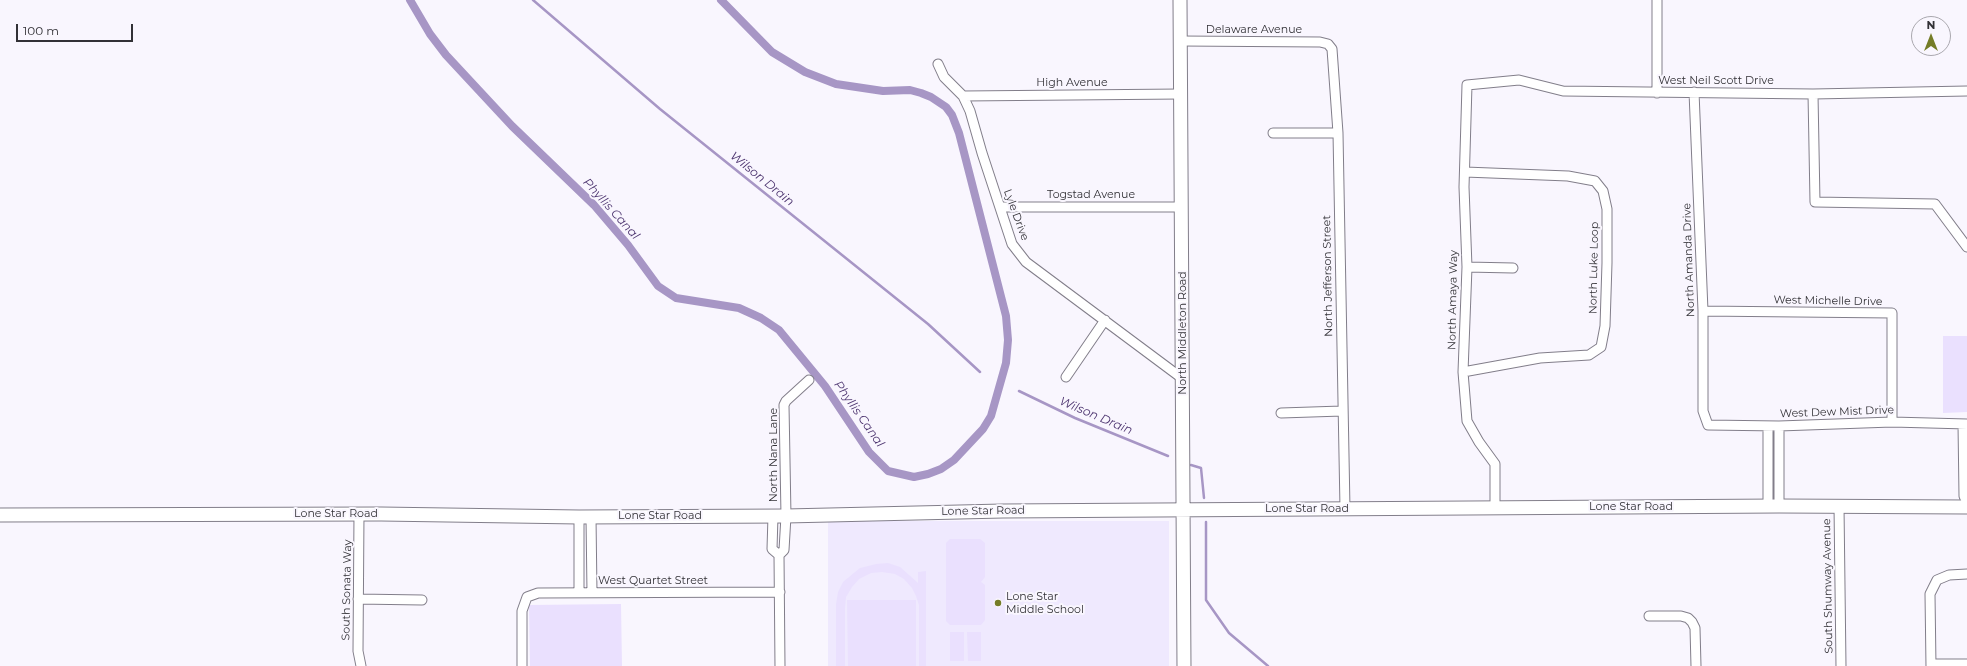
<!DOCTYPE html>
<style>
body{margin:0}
#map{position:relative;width:1967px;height:666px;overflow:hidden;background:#f9f6fe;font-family:Montserrat,sans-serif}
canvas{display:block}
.north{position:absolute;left:1911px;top:16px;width:40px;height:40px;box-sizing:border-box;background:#f9f6fe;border:1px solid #a9a7ae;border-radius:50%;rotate:0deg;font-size:11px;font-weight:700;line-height:16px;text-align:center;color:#323136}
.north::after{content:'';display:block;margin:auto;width:14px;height:18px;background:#757d27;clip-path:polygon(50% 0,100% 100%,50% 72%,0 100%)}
.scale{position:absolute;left:16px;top:24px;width:117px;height:18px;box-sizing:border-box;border:2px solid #323136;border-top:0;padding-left:5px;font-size:12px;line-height:14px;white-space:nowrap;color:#323136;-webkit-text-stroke:3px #f9f6fe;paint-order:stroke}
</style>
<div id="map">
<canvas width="1967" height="666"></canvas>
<div class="north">N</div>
<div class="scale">100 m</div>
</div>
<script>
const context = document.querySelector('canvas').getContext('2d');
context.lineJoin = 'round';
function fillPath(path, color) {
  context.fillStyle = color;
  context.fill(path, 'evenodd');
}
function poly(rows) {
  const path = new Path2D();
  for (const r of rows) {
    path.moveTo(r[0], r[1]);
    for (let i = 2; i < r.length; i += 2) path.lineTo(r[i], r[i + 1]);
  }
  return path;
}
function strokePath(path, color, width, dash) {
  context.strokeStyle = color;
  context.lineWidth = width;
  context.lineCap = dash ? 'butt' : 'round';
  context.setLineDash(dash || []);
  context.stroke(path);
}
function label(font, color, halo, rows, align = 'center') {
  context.font = font + ' Montserrat,sans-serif';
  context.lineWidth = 4;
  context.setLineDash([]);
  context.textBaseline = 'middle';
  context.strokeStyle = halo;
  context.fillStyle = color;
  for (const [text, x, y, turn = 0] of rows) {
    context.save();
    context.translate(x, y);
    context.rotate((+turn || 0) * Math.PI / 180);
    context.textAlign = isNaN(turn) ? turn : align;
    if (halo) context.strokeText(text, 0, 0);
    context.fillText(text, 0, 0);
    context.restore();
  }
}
fillPath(poly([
 [828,521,1169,521,1169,666,828,666]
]), '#efe9fe');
fillPath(poly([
 [1943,336,1967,336,1967,412,1943,413],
 [950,539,980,539,985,543,985,577,981,582,985,585,985,620,981,625,950,625,946,621,946,543],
 [888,563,900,567,918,583,918,572,926,571,926,666,919,666,919,605,916,596,912,588,904,579,895,574,882,572,871,573,859,579,852,587,846,597,845,608,845,666,836,666,836,604,838,592,843,582,860,568,876,564],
 [847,600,916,600,916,666,848,666],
 [621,604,622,666,530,666,529,605],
 [950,632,964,632,964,661,950,661],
 [967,632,981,632,981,661,968,661]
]), '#eae0fe');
strokePath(poly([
 [533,0,660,109,928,324,980,372],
 [1019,391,1075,418,1168,456],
 [1191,465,1201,468,1204,498],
 [1206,522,1206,600,1229,633,1268,666]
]), '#a796c5', 2.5);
strokePath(poly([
 [410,0,430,34,446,55,512,126,594,205,628,245,658,286,676,298,739,308,761,318,779,330,825,386,869,452,888,471,914,477,928,474,941,469,954,460,983,429,991,416,1006,363,1008,340,1006,316,959,133,952,115,946,107,931,97,921,93,910,90,883,91,836,84,805,72,772,52,721,0]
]), '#a796c5', 8);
const minor = poly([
 [1657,0,1657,93],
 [1181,41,1320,42,1328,44,1332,49,1338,133,1345,509],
 [938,64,944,77,963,96,970,111,982,153,1012,244,1026,262,1183,379],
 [1694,92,1703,311,1703,411,1708,425,1779,426,1892,422,1967,424],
 [1813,94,1815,202,1935,204,1967,247],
 [963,96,1181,94],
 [1273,133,1338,133],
 [1000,207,1182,207],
 [1467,267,1513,268],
 [1703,311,1892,313,1892,422],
 [1463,372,1540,358,1589,355,1601,347,1605,326,1607,263,1607,209,1603,191,1595,181,1568,176,1465,172],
 [1066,377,1105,320],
 [1281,413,1342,411],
 [1963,424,1964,496,1967,503],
 [1768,426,1768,506],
 [1779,426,1779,506],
 [1839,506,1841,666],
 [1495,507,1495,464,1479,442,1467,421,1463,372,1467,267,1464,187,1467,85,1519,80,1563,91,1813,94,1967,91],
 [359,514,358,651,361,666],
 [773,516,772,549,779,555,784,550,786,516,784,405,786,401,809,380],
 [579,517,579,593],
 [591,517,592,593],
 [779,555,780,666],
 [358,599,422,600],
 [1649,616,1681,616,1688,618,1692,622,1695,628,1696,666],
 [1931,664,1967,664],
 [522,666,522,611,527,597,538,593,780,592],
 [1931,666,1930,594,1937,580,1949,575,1967,574]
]);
const secondary = poly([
 [1180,0,1184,666],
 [0,515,381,514,579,517,786,516,1003,511,1779,506,1967,507]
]);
strokePath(minor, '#827e8a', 11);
strokePath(secondary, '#827e8a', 15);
strokePath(minor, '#fff', 9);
strokePath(secondary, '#fff', 13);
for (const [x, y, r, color] of [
 [998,603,4,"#757d27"]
]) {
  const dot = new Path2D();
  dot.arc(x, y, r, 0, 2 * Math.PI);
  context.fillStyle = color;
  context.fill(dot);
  strokePath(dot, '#f9f6fe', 1.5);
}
label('11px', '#323136', '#f9f6fe', [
 ["Delaware Avenue",1254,30],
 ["West Neil Scott Drive",1716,81],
 ["High Avenue",1072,83],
 ["Togstad Avenue",1091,195],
 ["Lyle Drive",1016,215,70],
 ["North Amanda Drive",1689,260,-92],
 ["North Luke Loop",1594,268,-89],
 ["North Jefferson Street",1328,276,-91],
 ["North Amaya Way",1453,300,-89],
 ["West Michelle Drive",1828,301,1],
 ["North Middleton Road",1183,333,-90],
 ["West Dew Mist Drive",1837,412,-2],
 ["North Nana Lane",774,455,-90],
 ["Lone Star Road",1631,507],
 ["Lone Star Road",1307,509],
 ["Lone Star Road",983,511,-1],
 ["Lone Star Road",336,514],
 ["Lone Star Road",660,516],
 ["West Quartet Street",653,581],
 ["South Shumway Avenue",1828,586,-91],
 ["South Sonata Way",347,590,-89]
]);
label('11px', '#323136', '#f9f6fe', [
 ["Lone Star",1006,597],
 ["Middle School",1006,610]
], 'left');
label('italic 12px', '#4c346f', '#f9f6fe', [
 ["Wilson Drain",762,179,39],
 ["Phyllis Canal",611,209,48],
 ["Phyllis Canal",859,414,55],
 ["Wilson Drain",1096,416,23]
]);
</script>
